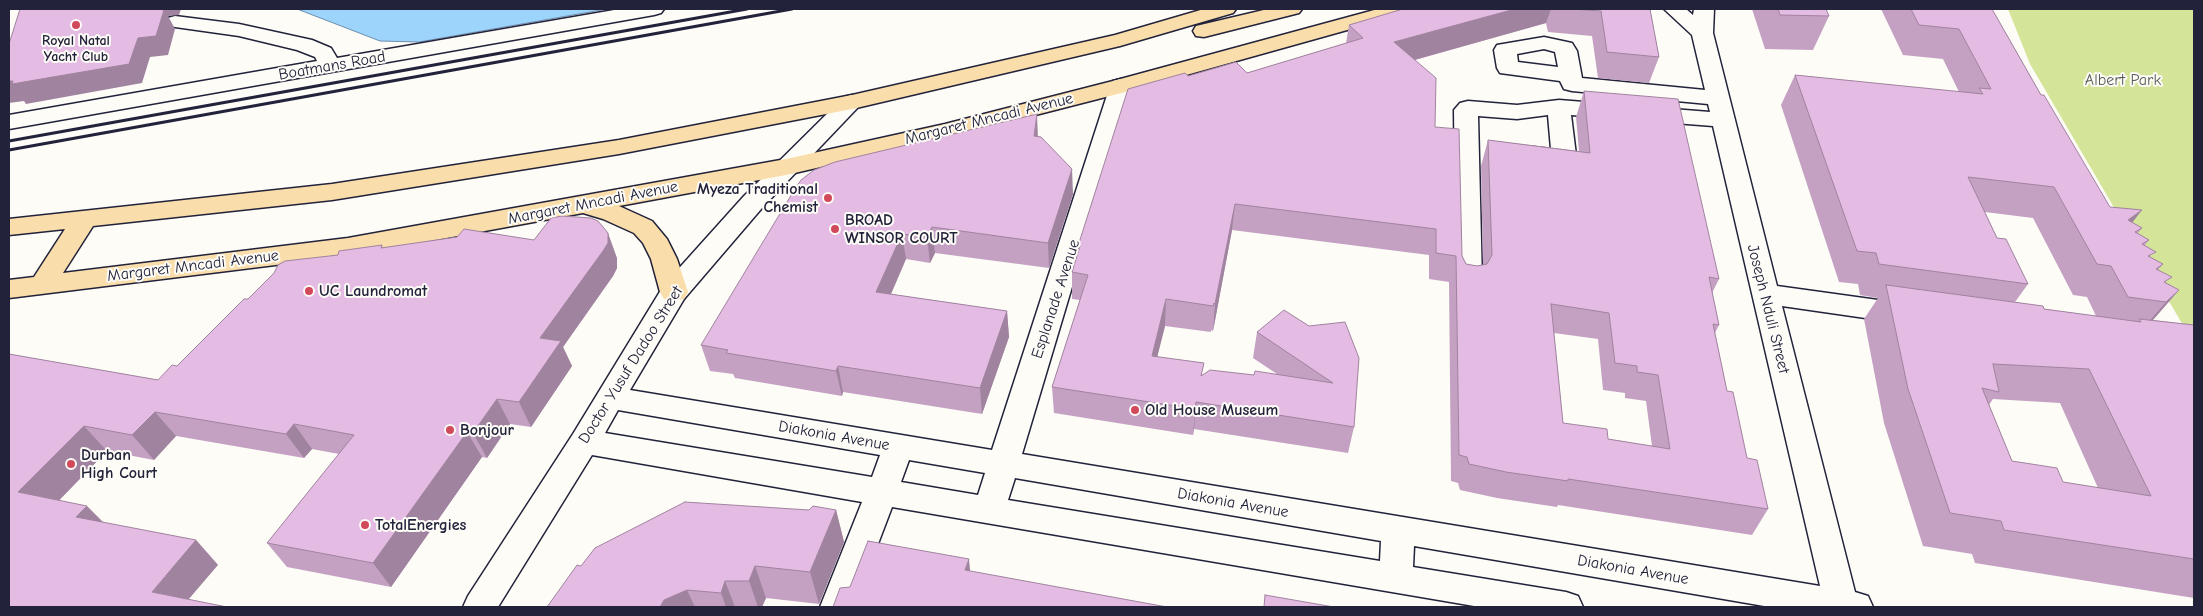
<!DOCTYPE html>
<style>
body{margin:0}
#map{position:relative;width:2203px;height:616px;overflow:hidden;background:#fdfcf7;font-family:"Comic Neue",sans-serif}
canvas{display:block}
.frame{position:absolute;inset:0;border:10px solid #22223b;pointer-events:none}
</style>
<div id="map">
<canvas width="2203" height="616"></canvas>
<div class="frame"></div>
</div>
<script>
const context = document.querySelector('canvas').getContext('2d');
context.lineJoin = 'round';
function fillPath(path, color) {
  context.fillStyle = color;
  context.fill(path, 'evenodd');
}
function poly(rows) {
  const path = new Path2D();
  for (const r of rows) {
    path.moveTo(r[0], r[1]);
    for (let i = 2; i < r.length; i += 2) path.lineTo(r[i], r[i + 1]);
  }
  return path;
}
function strokePath(path, color, width, dash) {
  context.strokeStyle = color;
  context.lineWidth = width;
  context.lineCap = dash ? 'butt' : 'round';
  context.setLineDash(dash || []);
  context.stroke(path);
}
function label(font, color, halo, rows, align = 'center') {
  context.font = font + ' "Comic Neue",sans-serif';
  context.lineWidth = 4;
  context.setLineDash([]);
  context.textBaseline = 'middle';
  context.strokeStyle = halo;
  context.fillStyle = color;
  for (const [text, x, y, turn = 0] of rows) {
    context.save();
    context.translate(x, y);
    context.rotate((+turn || 0) * Math.PI / 180);
    context.textAlign = isNaN(turn) ? turn : align;
    if (halo) context.strokeText(text, 0, 0);
    context.fillText(text, 0, 0);
    context.restore();
  }
}
fillPath(poly([
 [2008,9,2194,9,2194,344,2030,64]
]), '#d4e498');
const water = poly([
 [297,9,607,9,419,42,380,41,297,9]
]);
fillPath(water, '#9dd4fc');
strokePath(water, '#6c8daf', 1);
const minor = poly([
 [9,9,28,9,31,30,17,57,9,59,9,9],
 [620,9,664,9,661,13,654,15,9,129,9,115,317,61,315,57,297,50,239,36,168,26,164,22,168,18,175,16,239,24,312,40,331,48,337,58,620,9],
 [1664,9,1686,9,1693,15,1694,9,1714,9,1713,33,1777,286,1907,304,1917,307,1921,314,1917,321,1907,324,1782,306,1855,592,1868,596,1873,607,1770,607,1414,546,1413,567,1566,592,1578,596,1583,607,1480,607,892,507,854,607,820,607,862,502,592,455,498,607,463,607,468,596,573,434,664,285,744,196,844,97,852,95,860,97,863,102,762,208,684,299,630,390,992,450,1110,86,1113,81,1121,79,1129,81,1132,86,1022,454,1820,586,1713,126,1571,115,1576,155,1573,160,1558,164,1524,159,1521,154,1524,149,1533,147,1551,149,1548,115,1517,119,1478,116,1482,282,1479,289,1469,291,1459,289,1456,282,1454,110,1460,103,1468,101,1517,105,1559,100,1710,112,1708,104,1572,91,1564,89,1560,81,1500,73,1497,68,1494,50,1497,45,1544,37,1572,43,1577,51,1582,78,1705,90,1692,35,1664,9],
 [1544,49,1555,52,1558,67,1518,62,1517,54,1544,49],
 [618,410,880,455,872,477,605,433,618,410],
 [909,460,985,473,978,495,901,482,909,460],
 [1015,478,1381,541,1380,561,1008,500,1015,478]
]);
const major = poly([
 [1204,9,1236,9,1233,13,1120,46,852,109,619,154,332,200,93,226,63,273,348,238,786,159,945,124,1113,81,1378,9,1411,9,1408,13,1129,91,946,138,786,175,619,206,652,221,667,239,677,259,688,292,684,299,674,301,664,299,660,292,651,259,643,243,634,233,603,219,583,213,348,256,9,298,9,280,34,277,65,229,9,235,9,219,332,184,619,140,852,95,1115,35,1204,9],
 [1268,9,1302,9,1299,13,1204,37,1196,36,1193,31,1196,26,1268,9]
]);
strokePath(minor, '#22223b', 3);
strokePath(major, '#22223b', 3);
fillPath(minor, '#fdfcf7');
fillPath(major, '#f9deab');
strokePath(poly([
 [9,141,747,9],
 [9,150,792,9]
]), '#22223b', 3);
fillPath(poly([
 [1403,9,1650,9,1659,57,1649,83,1598,78,1592,36,1548,32,1546,23,1415,60,1435,127,1462,256,1466,264,1477,266,1483,265,1481,166,1488,140,1579,151,1576,117,1584,91,1719,279,1712,293,1719,325,1715,333,1727,391,1747,458,1768,509,1752,535,1558,505,1557,507,1497,498,1460,490,1458,483,1451,481,1449,282,1429,279,1429,255,1232,230,1213,331,1211,330,1211,332,1165,326,1157,356,1203,375,1254,375,1277,374,1253,358,1257,332,1309,326,1354,427,1348,453,1194,429,1193,435,1054,413,1052,387,1080,300,1072,299,1072,272,1078,252,1078,246,1188,76,1247,73,1346,43,1349,25],
 [1554,333,1598,339,1603,390,1625,393,1625,398,1646,401,1652,446,1608,439,1563,423],
 [1752,9,1826,9,1829,16,1813,50,1765,49],
 [1881,9,1992,9,2041,95,2110,207,2133,223,2142,228,2137,234,2149,240,2144,246,2151,258,2163,264,2158,270,2166,283,2179,290,2153,320,2194,325,2194,598,1975,563,1972,554,1923,546,1884,423,1864,319,1878,298,1860,295,1858,284,1839,282,1781,105,1795,75,1959,92,1943,59,1903,55],
 [1985,212,2033,218,2073,295,2087,297,2096,316,2044,309,2015,302,2028,284,1997,238],
 [1993,399,2060,403,2098,488,2063,482,2012,461,1989,405],
 [1038,136,1073,194,1049,268,935,253,930,263,906,259,891,294,1007,311,1009,337,982,414,843,392,842,396,735,378,733,374,710,371,701,345],
 [382,245,383,248,617,258,617,268,613,276,563,347,572,366,531,427,510,424,487,458,482,457,391,587,287,567,267,543,339,454,312,449,304,458,176,436,154,460,107,451,59,500,104,523,196,540,218,565,9,607,9,354,158,380,177,366,248,299],
 [809,510,836,510,844,542,819,604,766,598,762,607,547,607,581,566]
]), '#c4a1c3');
fillPath(poly([
 [154,9,181,9,179,15,168,16,175,29,168,55,150,57,142,83,26,104,24,101,9,103,9,81,138,38],
 [1515,9,1551,9,1546,23,1389,67,1394,42],
 [1037,114,1038,139,1034,136],
 [1072,169,1073,194,1049,268,1048,243],
 [1235,204,1232,230,1213,331,1215,304],
 [2142,210,2118,241,2128,220],
 [932,227,935,253,930,263,927,237],
 [608,233,617,258,617,268,613,276,563,347,572,366,531,427,519,402,540,338],
 [902,234,906,259,881,317,876,292],
 [2179,290,2152,321,2139,333,2166,302],
 [1166,299,1165,326,1151,382,1152,356],
 [1007,311,1009,337,982,414,980,388],
 [838,366,843,392,842,396,836,371],
 [497,399,510,424,487,458,473,433],
 [1196,402,1194,429,1193,435,1195,409],
 [155,412,176,436,154,460,132,435],
 [294,424,312,449,304,458,286,434],
 [84,426,107,451,43,517,18,492],
 [467,432,482,457,391,587,373,563],
 [87,506,111,530,76,517],
 [836,510,844,542,819,604,810,572],
 [196,540,218,565,182,607,152,592],
 [969,559,971,580,965,570],
 [755,566,766,598,762,607,758,607,749,581],
 [725,581,735,607,726,607,721,593],
 [687,590,695,607,660,607,664,600]
]), '#a0839f');
const building = poly([
 [20,9,157,9,164,10,156,36,138,38,129,64,12,84,13,81,9,81,9,44,20,9],
 [1403,9,1515,9,1394,42,1436,78,1435,127,1459,129,1462,256,1466,264,1477,266,1487,264,1492,255,1488,140,1590,153,1584,91,1678,99,1719,279,1709,277,1719,325,1713,324,1727,391,1733,392,1747,458,1757,460,1768,509,1568,479,1568,481,1506,472,1469,464,1467,457,1459,455,1456,256,1436,253,1436,229,1235,204,1215,304,1214,303,1213,306,1166,299,1152,356,1204,363,1201,376,1210,370,1254,375,1255,371,1333,383,1257,332,1284,310,1309,326,1345,322,1359,358,1354,427,1196,402,1195,409,1052,387,1088,275,1072,272,1080,246,1078,246,1128,89,1185,73,1188,76,1236,62,1247,73,1363,38,1349,25,1403,9],
 [1551,304,1609,313,1615,363,1637,366,1637,372,1658,375,1670,449,1608,439,1607,429,1563,423,1551,304],
 [1571,9,1650,9,1659,57,1607,52,1601,11,1571,9],
 [1778,9,1826,9,1829,16,1780,15,1778,9],
 [1911,9,1992,9,2041,95,2044,95,2110,207,2142,210,2128,220,2142,228,2135,232,2149,240,2142,244,2156,252,2148,256,2163,264,2156,269,2172,277,2164,282,2179,290,2166,302,2128,297,2111,266,2097,264,2054,187,1968,177,1997,238,2006,239,2028,284,1879,264,1876,253,1857,251,1795,75,1983,94,1979,88,1991,89,1959,29,1919,25,1911,9],
 [1037,114,1034,136,1041,137,1072,169,1048,243,932,227,927,237,902,234,876,292,1007,311,980,388,838,366,836,371,726,353,728,350,701,345,796,187,801,180,814,170,835,162,1037,114],
 [562,216,591,218,598,221,608,233,608,243,603,251,540,338,561,341,519,402,497,399,473,433,467,432,373,563,267,543,354,435,294,424,286,434,155,412,132,435,84,426,18,492,87,506,76,517,196,540,152,592,227,607,9,607,9,354,158,380,172,365,177,366,244,299,248,299,274,273,278,265,285,261,338,255,339,251,382,245,381,248,457,237,464,229,534,240,551,218,562,216],
 [1886,285,2043,306,2044,309,2141,322,2139,319,2194,325,2194,559,2004,530,2001,521,1950,513,1908,389,1886,285],
 [1993,364,2089,369,2151,496,2063,482,2057,468,2012,461,1982,388,1999,392,1993,364],
 [685,502,809,510,813,506,836,510,810,572,755,566,749,581,725,581,721,593,687,590,664,600,660,607,547,607,577,565,581,566,595,548,685,502],
 [868,541,969,559,965,570,1167,607,833,607,840,588,850,587,868,541],
 [1265,595,1334,607,1264,607,1265,595]
]);
fillPath(building, '#e4bbe3');
strokePath(building, '#a0839f', 1);
for (const [x, y, r, color] of [
 [76,25,5,"#d1495b"],
 [828,198,5,"#d1495b"],
 [835,229,5,"#d1495b"],
 [309,291,5,"#d1495b"],
 [1135,410,5,"#d1495b"],
 [450,430,5,"#d1495b"],
 [71,464,5,"#d1495b"],
 [365,525,5,"#d1495b"]
]) {
  const dot = new Path2D();
  dot.arc(x, y, r, 0, 2 * Math.PI);
  context.fillStyle = color;
  context.fill(dot);
  strokePath(dot, '#fdfcf7', 2);
}
label('bold 14px', '#22223b', '#fdfcf7', [
 ["Royal Natal",76,41],
 ["Yacht Club",76,57]
]);
label('16px', '#22223b', '#fdfcf7', [
 ["Boatmans Road",332,66,-10],
 ["Margaret Mncadi Avenue",989,119,-14],
 ["Margaret Mncadi Avenue",593,203,-11],
 ["Margaret Mncadi Avenue",193,266,-7],
 ["Esplanade Avenue",1056,299,-72],
 ["Joseph Nduli Street",1768,309,76],
 ["Doctor Yusuf Dadoo Street",631,365,-58],
 ["Diakonia Avenue",834,436,10],
 ["Diakonia Avenue",1233,503,10],
 ["Diakonia Avenue",1633,570,10]
]);
label('16px', '#575c57', '#fdfcf7', [
 ["Albert Park",2123,80]
]);
label('bold 16px', '#22223b', '#fdfcf7', [
 ["Myeza Traditional",818,189,"right"],
 ["Chemist",818,207,"right"],
 ["BROAD",845,220],
 ["WINSOR COURT",845,238],
 ["UC Laundromat",319,291],
 ["Old House Museum",1145,410],
 ["Bonjour",460,430],
 ["Durban",81,455],
 ["High Court",81,473],
 ["TotalEnergies",375,525]
], 'left');
</script>
